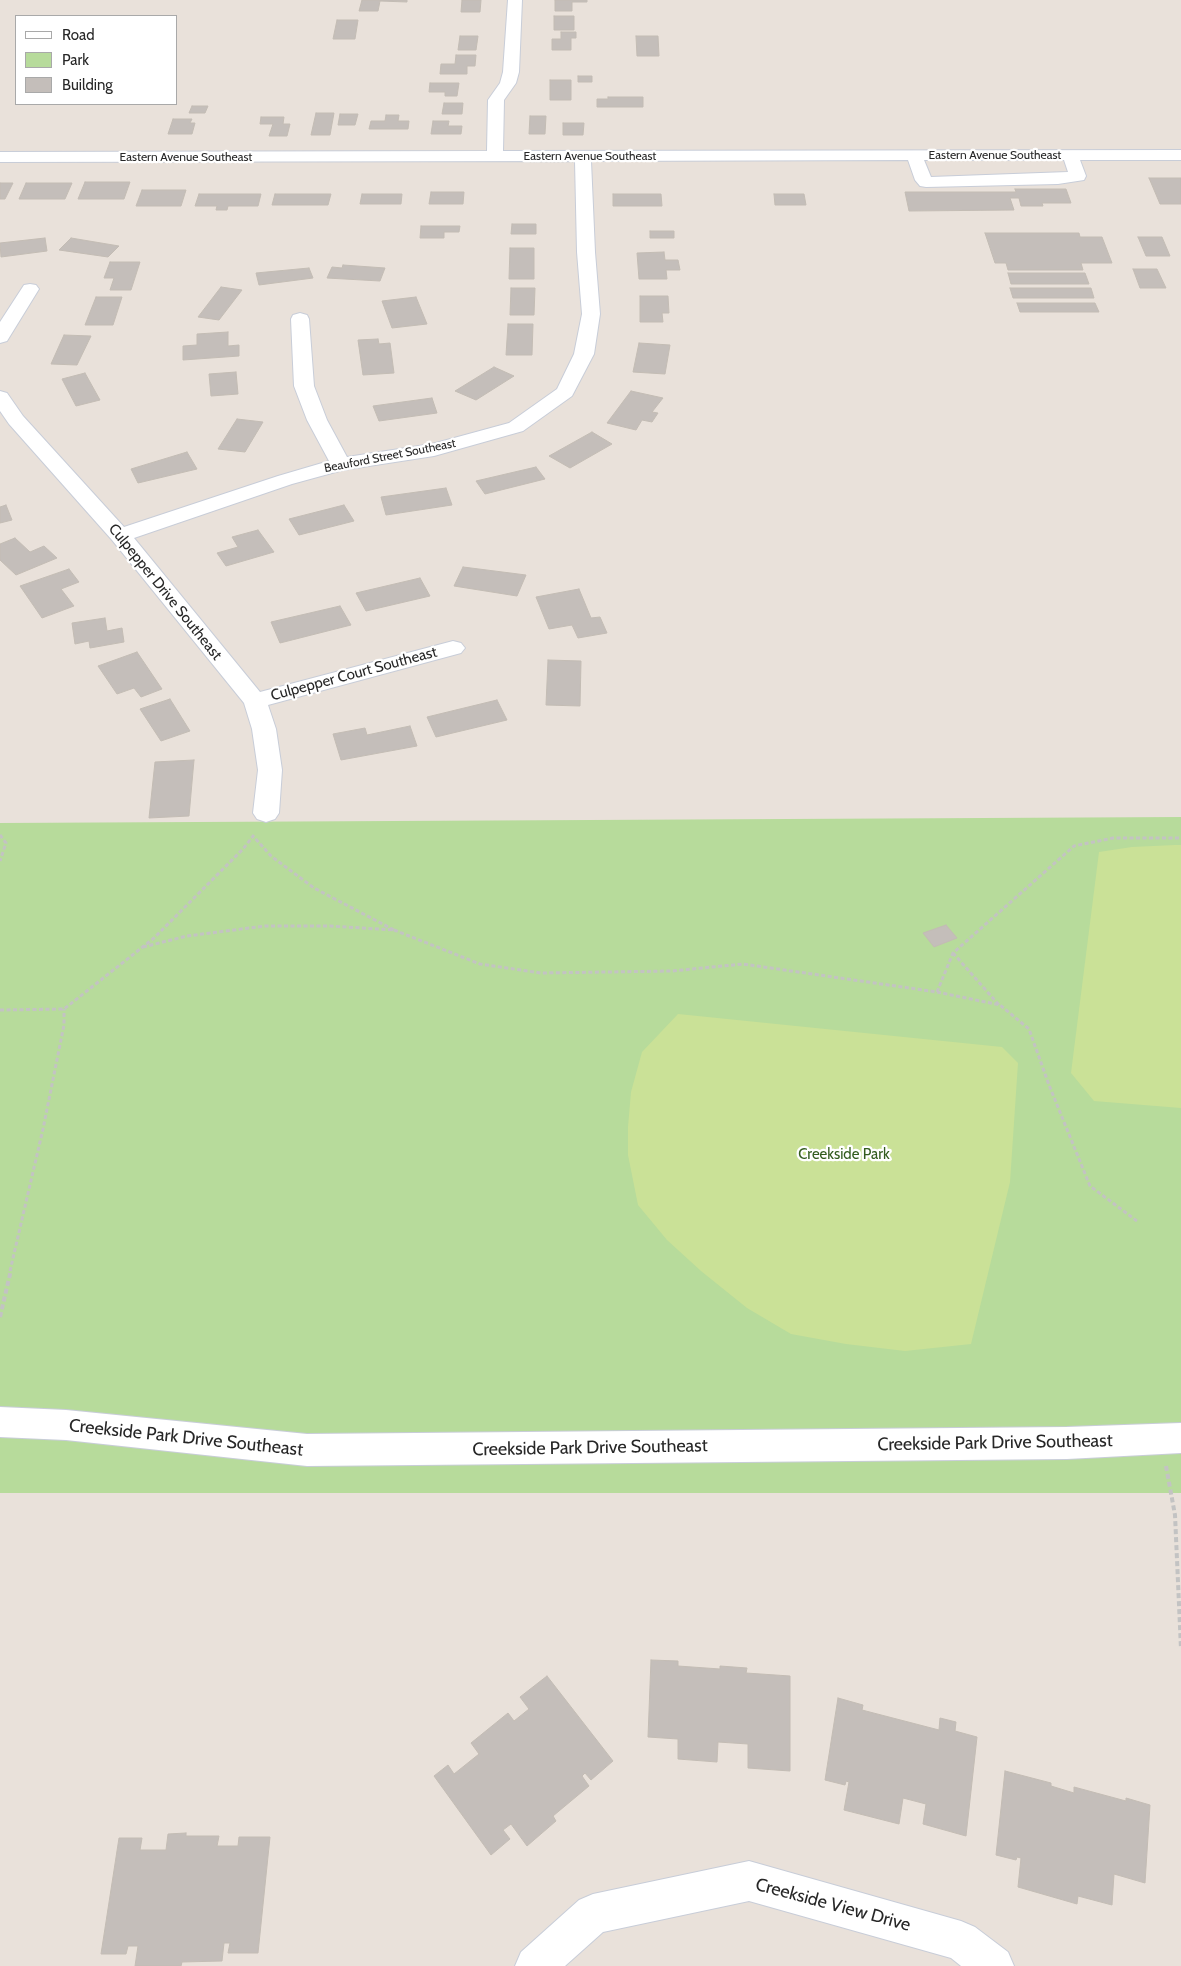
<!DOCTYPE html>
<style>
body{margin:0}
#map{position:relative;width:1181px;height:1966px;overflow:hidden;background:#e9e1da;font-family:Cabin,sans-serif}
canvas{display:block}
.legend{position:absolute;left:15px;top:15px;width:162px;height:90px;box-sizing:border-box;background:#fff;border:1px solid #a9a9a9;margin:0;padding:6px 9px;list-style:none;font-size:15px;color:#272727}
.legend li{display:flex;align-items:center;gap:10px;height:25px}
.legend b{width:25px;border:1px solid #a9a9a9}
</style>
<div id="map">
<canvas width="1181" height="1966"></canvas>
<ul class="legend">
<li><b style="height:6px;background:#fff"></b>Road</li>
<li><b style="height:14px;background:#b7db9b"></b>Park</li>
<li><b style="height:14px;background:#c4beba"></b>Building</li>
</ul>
</div>
<script>
const context = document.querySelector('canvas').getContext('2d');
context.lineJoin = 'round';
function fillPath(path, color) {
  context.fillStyle = color;
  context.fill(path, 'evenodd');
}
function poly(rows) {
  const path = new Path2D();
  for (const r of rows) {
    path.moveTo(r[0], r[1]);
    for (let i = 2; i < r.length; i += 2) path.lineTo(r[i], r[i + 1]);
  }
  return path;
}
function strokePath(path, color, width, dash) {
  context.strokeStyle = color;
  context.lineWidth = width;
  context.lineCap = dash ? 'butt' : 'round';
  context.setLineDash(dash || []);
  context.stroke(path);
}
function label(font, color, halo, rows, align = 'center') {
  context.font = font + ' Cabin,sans-serif';
  context.lineWidth = 4.5;
  context.setLineDash([]);
  context.textBaseline = 'middle';
  context.strokeStyle = halo;
  context.fillStyle = color;
  for (const [text, x, y, turn = 0] of rows) {
    context.save();
    context.translate(x, y);
    context.rotate((+turn || 0) * Math.PI / 180);
    context.textAlign = isNaN(turn) ? turn : align;
    if (halo) context.strokeText(text, 0, 0);
    context.fillText(text, 0, 0);
    context.restore();
  }
}
fillPath(poly([
 [1181,817,1181,1493,0,1493,0,823]
]), '#b7db9b');
fillPath(poly([
 [1175,845,1181,845,1181,1108,1094,1101,1071,1073,1099,852,1132,847],
 [678,1014,1002,1047,1018,1063,1010,1182,971,1344,905,1351,846,1344,791,1334,747,1308,701,1271,667,1240,638,1205,628,1155,628,1127,631,1092,642,1052]
]), '#cae197');
const building = poly([
 [362,0,407,0,407,2,380,1,378,11,359,11,362,0],
 [462,0,481,0,480,12,461,12,462,0],
 [555,0,587,0,587,2,572,2,572,11,555,11,555,0],
 [554,16,574,16,574,30,554,30,554,16],
 [337,20,358,20,355,39,333,39,337,20],
 [561,32,576,32,576,38,571,38,571,50,552,50,552,39,561,39,561,32],
 [460,36,478,36,476,50,458,50,460,36],
 [636,36,658,36,659,56,637,56,636,36],
 [456,55,476,55,475,66,467,66,467,74,440,74,441,64,455,64,456,55],
 [578,76,592,76,592,82,578,82,578,76],
 [550,80,571,80,571,100,550,100,550,80],
 [430,83,459,83,457,96,445,96,445,92,429,92,430,83],
 [608,97,643,97,643,107,597,107,597,99,608,99,608,97],
 [444,103,463,103,462,114,442,114,444,103],
 [192,106,208,106,205,113,189,113,192,106],
 [316,113,334,113,330,135,311,135,316,113],
 [340,114,358,114,355,125,338,125,340,114],
 [386,115,399,115,398,121,409,121,408,129,369,129,371,121,385,121,386,115],
 [530,116,546,116,545,134,529,134,530,116],
 [261,117,284,117,283,124,290,124,287,136,269,136,273,124,260,124,261,117],
 [173,119,192,119,190,123,195,123,192,134,168,134,173,119],
 [433,121,449,121,448,126,462,126,461,134,431,134,433,121],
 [563,123,584,123,583,135,563,135,563,123],
 [1149,178,1181,178,1181,204,1160,204,1149,178],
 [85,182,130,182,124,199,78,199,85,182],
 [0,183,13,183,5,199,0,199,0,183],
 [26,183,72,183,65,199,19,199,26,183],
 [1015,189,1066,189,1071,203,1042,203,1043,206,1021,206,1019,198,1010,198,1014,210,909,211,905,192,1016,192,1015,189],
 [142,190,186,190,181,206,136,206,142,190],
 [431,192,464,192,463,204,429,204,431,192],
 [199,194,261,194,258,206,228,206,227,210,216,210,217,206,195,206,199,194],
 [275,194,331,194,328,205,272,205,275,194],
 [362,194,402,194,401,204,360,204,362,194],
 [613,194,661,194,662,206,613,206,613,194],
 [774,194,804,194,806,205,775,205,774,194],
 [512,224,536,224,536,234,511,234,512,224],
 [421,226,460,226,459,232,444,232,444,238,420,238,421,226],
 [650,231,674,231,674,238,650,238,650,231],
 [985,233,1079,233,1080,237,1102,237,1112,263,1081,263,1083,270,1008,270,1006,263,995,263,985,233],
 [1138,237,1162,237,1170,256,1146,256,1138,237],
 [45,238,47,251,1,257,0,243,45,238],
 [71,238,119,246,108,257,59,250,71,238],
 [510,248,534,248,534,279,509,279,510,248],
 [664,252,665,260,678,260,680,270,666,270,667,279,639,279,637,253,664,252],
 [110,262,140,262,131,290,110,290,114,278,104,278,110,262],
 [343,265,385,268,380,281,327,278,332,267,342,268,343,265],
 [309,268,313,278,259,285,256,273,309,268],
 [1133,269,1157,269,1166,288,1140,288,1133,269],
 [1008,273,1085,273,1089,284,1011,284,1008,273],
 [221,287,242,290,219,320,198,317,221,287],
 [511,288,535,288,534,315,510,315,511,288],
 [1010,288,1091,288,1094,298,1013,298,1010,288],
 [640,296,668,296,669,313,662,313,663,322,640,322,640,296],
 [96,297,122,297,113,325,85,325,96,297],
 [416,297,427,324,392,328,382,301,416,297],
 [1017,303,1095,303,1099,312,1020,312,1017,303],
 [508,324,533,324,532,355,506,355,508,324],
 [228,332,228,346,239,345,239,356,183,360,183,346,197,345,197,334,228,332],
 [64,335,91,336,77,365,51,364,64,335],
 [378,339,379,344,390,343,394,373,363,375,358,340,378,339],
 [639,343,670,345,665,374,633,372,639,343],
 [494,367,514,376,476,400,455,391,494,367],
 [236,372,238,394,211,396,209,374,236,372],
 [85,373,100,400,76,406,62,379,85,373],
 [631,391,663,398,652,412,658,413,652,422,642,420,636,430,607,423,631,391],
 [432,398,437,413,379,421,373,406,432,398],
 [237,419,263,422,245,452,218,449,237,419],
 [592,432,612,444,570,468,549,456,592,432],
 [187,452,197,469,138,483,131,469,187,452],
 [536,467,545,479,485,494,476,481,536,467],
 [446,488,452,505,386,515,381,497,446,488],
 [6,505,12,520,0,523,0,507,6,505],
 [344,505,354,521,299,535,289,519,344,505],
 [258,530,274,552,226,566,217,553,238,547,232,537,258,530],
 [15,538,30,552,44,546,57,558,16,575,0,560,0,544,15,538],
 [463,567,526,575,517,596,454,586,463,567],
 [69,569,79,582,61,589,74,606,42,618,20,586,69,569],
 [420,578,430,596,366,611,356,593,420,578],
 [579,589,591,618,600,617,607,633,578,638,572,625,549,629,536,597,579,589],
 [340,606,351,625,280,643,271,622,340,606],
 [105,618,107,631,122,628,124,642,90,648,89,641,75,644,72,623,105,618],
 [137,652,162,689,141,697,134,688,117,694,98,666,137,652],
 [548,660,581,661,580,706,546,705,548,660],
 [170,699,190,731,161,741,140,709,170,699],
 [497,700,507,720,436,737,427,717,497,700],
 [410,726,417,746,341,760,333,734,365,728,367,735,410,726],
 [194,760,189,816,149,818,155,762,194,760],
 [946,925,957,938,934,947,923,933,946,925],
 [651,1660,678,1661,678,1666,720,1669,720,1666,747,1668,746,1673,790,1676,790,1771,748,1768,748,1744,718,1742,717,1762,678,1759,678,1739,648,1737,651,1660],
 [547,1676,613,1761,591,1780,585,1773,582,1776,589,1786,553,1816,556,1821,527,1846,511,1824,503,1830,510,1839,491,1855,434,1776,448,1765,454,1774,479,1754,471,1743,508,1713,514,1721,529,1709,520,1697,547,1676],
 [838,1698,863,1705,862,1710,939,1730,940,1718,956,1722,955,1731,977,1737,966,1836,923,1824,926,1804,903,1798,899,1824,844,1810,849,1782,846,1781,845,1785,825,1780,838,1698],
 [1005,1771,1051,1783,1051,1786,1074,1793,1074,1787,1126,1801,1126,1798,1150,1805,1145,1883,1114,1874,1112,1905,1078,1896,1077,1904,1018,1887,1021,1858,1017,1857,1016,1860,996,1855,1005,1771],
 [186,1833,186,1836,219,1836,217,1846,238,1846,239,1837,270,1837,258,1953,228,1953,230,1943,224,1943,222,1961,182,1962,181,1966,135,1966,138,1946,128,1946,126,1954,101,1954,119,1838,142,1838,140,1850,166,1850,168,1834,186,1833]
]);
fillPath(building, '#c4beba');
strokePath(building, '#c3bcb4', 1);
const minor = poly([
 [508,0,522,0,519,72,516,83,504,100,503,151,1181,150,1181,160,1080,160,1086,176,1084,180,1058,184,926,187,920,186,915,180,908,160,591,161,595,252,600,314,594,354,572,396,523,431,434,456,343,470,292,484,134,538,260,692,453,641,461,643,465,648,461,653,268,705,276,729,282,770,279,813,275,819,266,822,257,819,253,813,258,770,252,729,244,703,112,540,9,424,0,411,0,391,7,393,23,416,124,527,278,476,329,461,307,420,294,386,291,319,293,315,300,313,307,315,309,319,314,386,327,420,347,457,432,444,509,423,557,389,574,354,582,314,577,252,575,161,0,162,0,152,487,151,488,100,500,83,503,72,508,0],
 [924,160,1064,160,1068,172,931,177,924,160],
 [30,284,36,285,39,289,7,341,0,343,0,322,24,285,30,284],
 [0,1407,66,1410,307,1434,1067,1427,1181,1423,1181,1453,1067,1459,307,1466,66,1440,0,1437,0,1407],
 [749,1861,961,1921,975,1927,1008,1952,1014,1966,961,1966,951,1958,749,1901,603,1932,565,1966,515,1966,521,1952,579,1900,593,1894,749,1861]
]);
strokePath(minor, '#c8cdd8', 2);
strokePath(poly([
 [0,835,6,843,0,861],
 [394,930,480,964,541,973,672,971,743,964,937,992,1000,1005,1029,1029,1049,1085,1090,1186,1137,1221],
 [143,947,187,936,265,926,330,926,394,930,314,888,271,856,254,837],
 [953,953,999,1005],
 [937,992,953,953,1074,846,1113,838,1181,838],
 [0,1010,64,1009,154,938,243,849,254,835],
 [10,1271,43,1129,64,1025,64,1009]
]), '#c3c3c3', 3, [4, 2.5]);
strokePath(poly([
 [0,1317,11,1270],
 [1166,1466,1175,1515,1181,1649]
]), '#c3c3c3', 4, [5, 3]);
fillPath(minor, '#fff');
label('12px', '#272727', '#fff', [
 ["Eastern Avenue Southeast",995,155],
 ["Eastern Avenue Southeast",590,156],
 ["Eastern Avenue Southeast",186,157],
 ["Beauford Street Southeast",390,456,-11]
]);
label('15px', '#272727', '#fff', [
 ["Culpepper Drive Southeast",165,592,51],
 ["Culpepper Court Southeast",354,674,-15]
]);
label('15px', '#335c1f', '#fff', [
 ["Creekside Park",844,1155]
]);
label('18px', '#272727', '#fff', [
 ["Creekside Park Drive Southeast",186,1438,6],
 ["Creekside Park Drive Southeast",995,1443,-1],
 ["Creekside Park Drive Southeast",590,1448,-1],
 ["Creekside View Drive",833,1905,15]
]);
</script>
